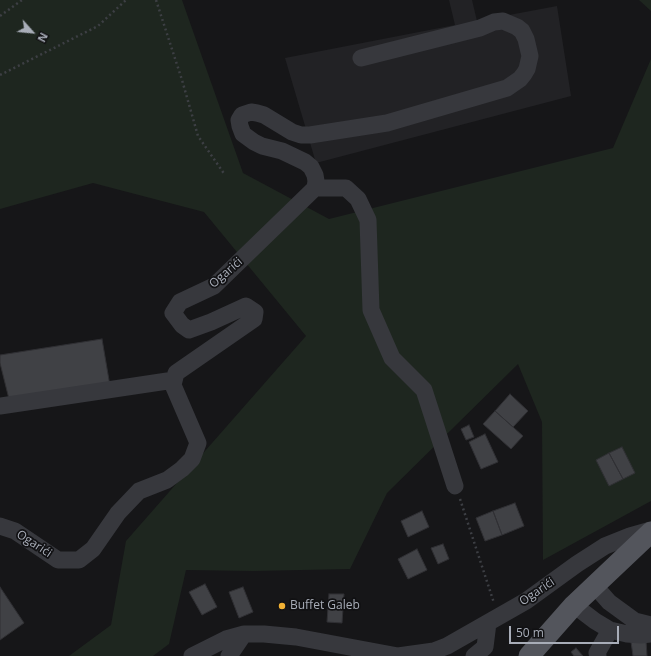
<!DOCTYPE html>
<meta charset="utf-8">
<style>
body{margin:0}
#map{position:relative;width:651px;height:656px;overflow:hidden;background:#161618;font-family:"Open Sans",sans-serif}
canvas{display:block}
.north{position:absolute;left:12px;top:12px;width:40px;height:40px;-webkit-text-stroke:3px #111113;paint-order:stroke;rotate:117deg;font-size:11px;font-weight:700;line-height:16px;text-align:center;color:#a8adb8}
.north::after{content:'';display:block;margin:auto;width:14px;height:18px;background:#a8adb8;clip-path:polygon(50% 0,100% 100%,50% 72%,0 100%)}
.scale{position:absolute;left:509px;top:626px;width:110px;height:18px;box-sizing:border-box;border:2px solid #a8adb8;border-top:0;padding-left:5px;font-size:12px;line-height:14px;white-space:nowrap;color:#a8adb8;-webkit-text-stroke:3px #111113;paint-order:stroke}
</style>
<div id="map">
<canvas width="651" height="656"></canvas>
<div class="north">N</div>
<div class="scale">50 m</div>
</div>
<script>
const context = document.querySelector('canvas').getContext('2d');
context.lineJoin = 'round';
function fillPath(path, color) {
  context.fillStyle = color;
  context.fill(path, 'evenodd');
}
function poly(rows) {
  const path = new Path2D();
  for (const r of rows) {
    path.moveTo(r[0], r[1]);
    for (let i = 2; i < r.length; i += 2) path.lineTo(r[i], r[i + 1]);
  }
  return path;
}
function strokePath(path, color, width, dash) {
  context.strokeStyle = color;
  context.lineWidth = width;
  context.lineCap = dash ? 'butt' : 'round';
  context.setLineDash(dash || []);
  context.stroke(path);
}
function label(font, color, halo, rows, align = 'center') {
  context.font = font + ' "Open Sans",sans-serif';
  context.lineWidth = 3.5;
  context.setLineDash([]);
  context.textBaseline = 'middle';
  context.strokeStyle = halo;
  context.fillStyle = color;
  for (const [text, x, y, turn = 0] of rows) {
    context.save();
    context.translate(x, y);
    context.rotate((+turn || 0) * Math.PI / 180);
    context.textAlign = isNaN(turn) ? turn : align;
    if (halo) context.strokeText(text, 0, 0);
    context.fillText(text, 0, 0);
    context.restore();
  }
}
fillPath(poly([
 [449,0,472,0,477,21,557,6,571,96,316,163,285,58,455,25]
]), '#222225');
fillPath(poly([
 [0,0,182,0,243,173,329,219,613,148,651,59,651,501,543,560,542,422,518,364,387,493,350,569,253,571,186,570,169,644,153,656,69,656,111,625,126,541,306,336,204,212,93,183,0,209],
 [639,0,651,0,651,11]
]), '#1e261f');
const building = poly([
 [102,339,110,386,9,399,0,363,0,355,102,339],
 [510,394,528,411,513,427,495,411,510,394],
 [495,411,523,436,511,449,483,424,495,411],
 [469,425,474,437,466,440,461,429,469,425],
 [485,434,498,462,481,469,469,442,485,434],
 [622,447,635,473,623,479,609,453,622,447],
 [609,453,623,479,609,486,596,460,609,453],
 [515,503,524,526,502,535,493,511,515,503],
 [422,511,429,527,408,537,401,521,422,511],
 [493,511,502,535,485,541,476,518,493,511],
 [443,544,449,559,438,564,431,548,443,544],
 [417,549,427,570,408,579,398,559,417,549],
 [205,584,217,607,202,615,189,592,205,584],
 [0,587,24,623,0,640,0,587],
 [243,587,253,612,239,618,229,592,243,587],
 [329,594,344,594,342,623,327,622,329,594],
 [646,640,647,656,633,656,631,642,646,640],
 [576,648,583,656,574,656,571,652,576,648]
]);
fillPath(building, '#404145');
strokePath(building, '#303034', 1);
strokePath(poly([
 [156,0,182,80,198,136,225,175],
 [0,16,22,0],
 [0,75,98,26,126,0],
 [460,499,494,603]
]), '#3d3f44', 2.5, [2, 3]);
strokePath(poly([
 [315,188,316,181,315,175,311,167,305,162,282,151,262,146,254,142,243,134,240,126,239,120,242,115,251,112,257,113,264,115,292,132,301,135,310,135,387,123,507,88,520,79,524,74,527,69,530,56,526,39,522,31,517,27,503,21,494,22,480,28,361,58],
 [0,406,174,380],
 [0,526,15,531,58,560,79,560,93,549,118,513,139,491,167,480,182,469,192,459,198,443,173,385,176,373,254,319,255,312,246,306,211,322,189,330,182,325,173,313,180,302,214,286,315,188,346,188,358,199,368,220,371,310,392,358,424,390,455,486],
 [595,586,609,602,635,621,651,625],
 [574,605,595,621,610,630,627,634,641,635,651,634],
 [192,656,226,639,244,634,264,634,296,637,398,656,434,651,447,646,526,601,577,564,605,546,630,536,651,530],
 [229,656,244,634],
 [474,656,485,647,488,623],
 [598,656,597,653,610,630]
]), '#37383d', 17);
strokePath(poly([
 [529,656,574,605,651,532]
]), '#53555c', 21);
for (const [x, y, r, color] of [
 [282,606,4,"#f2b134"]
]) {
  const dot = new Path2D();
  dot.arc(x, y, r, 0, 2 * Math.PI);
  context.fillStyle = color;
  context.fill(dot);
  strokePath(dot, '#111113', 1.5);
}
label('12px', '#a8adb8', '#111113', [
 ["Ogarići",226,273,-41],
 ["Ogarići",34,544,33],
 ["Ogarići",537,592,-34]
]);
label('12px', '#a8adb8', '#111113', [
 ["Buffet Galeb",290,606]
], 'left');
</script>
